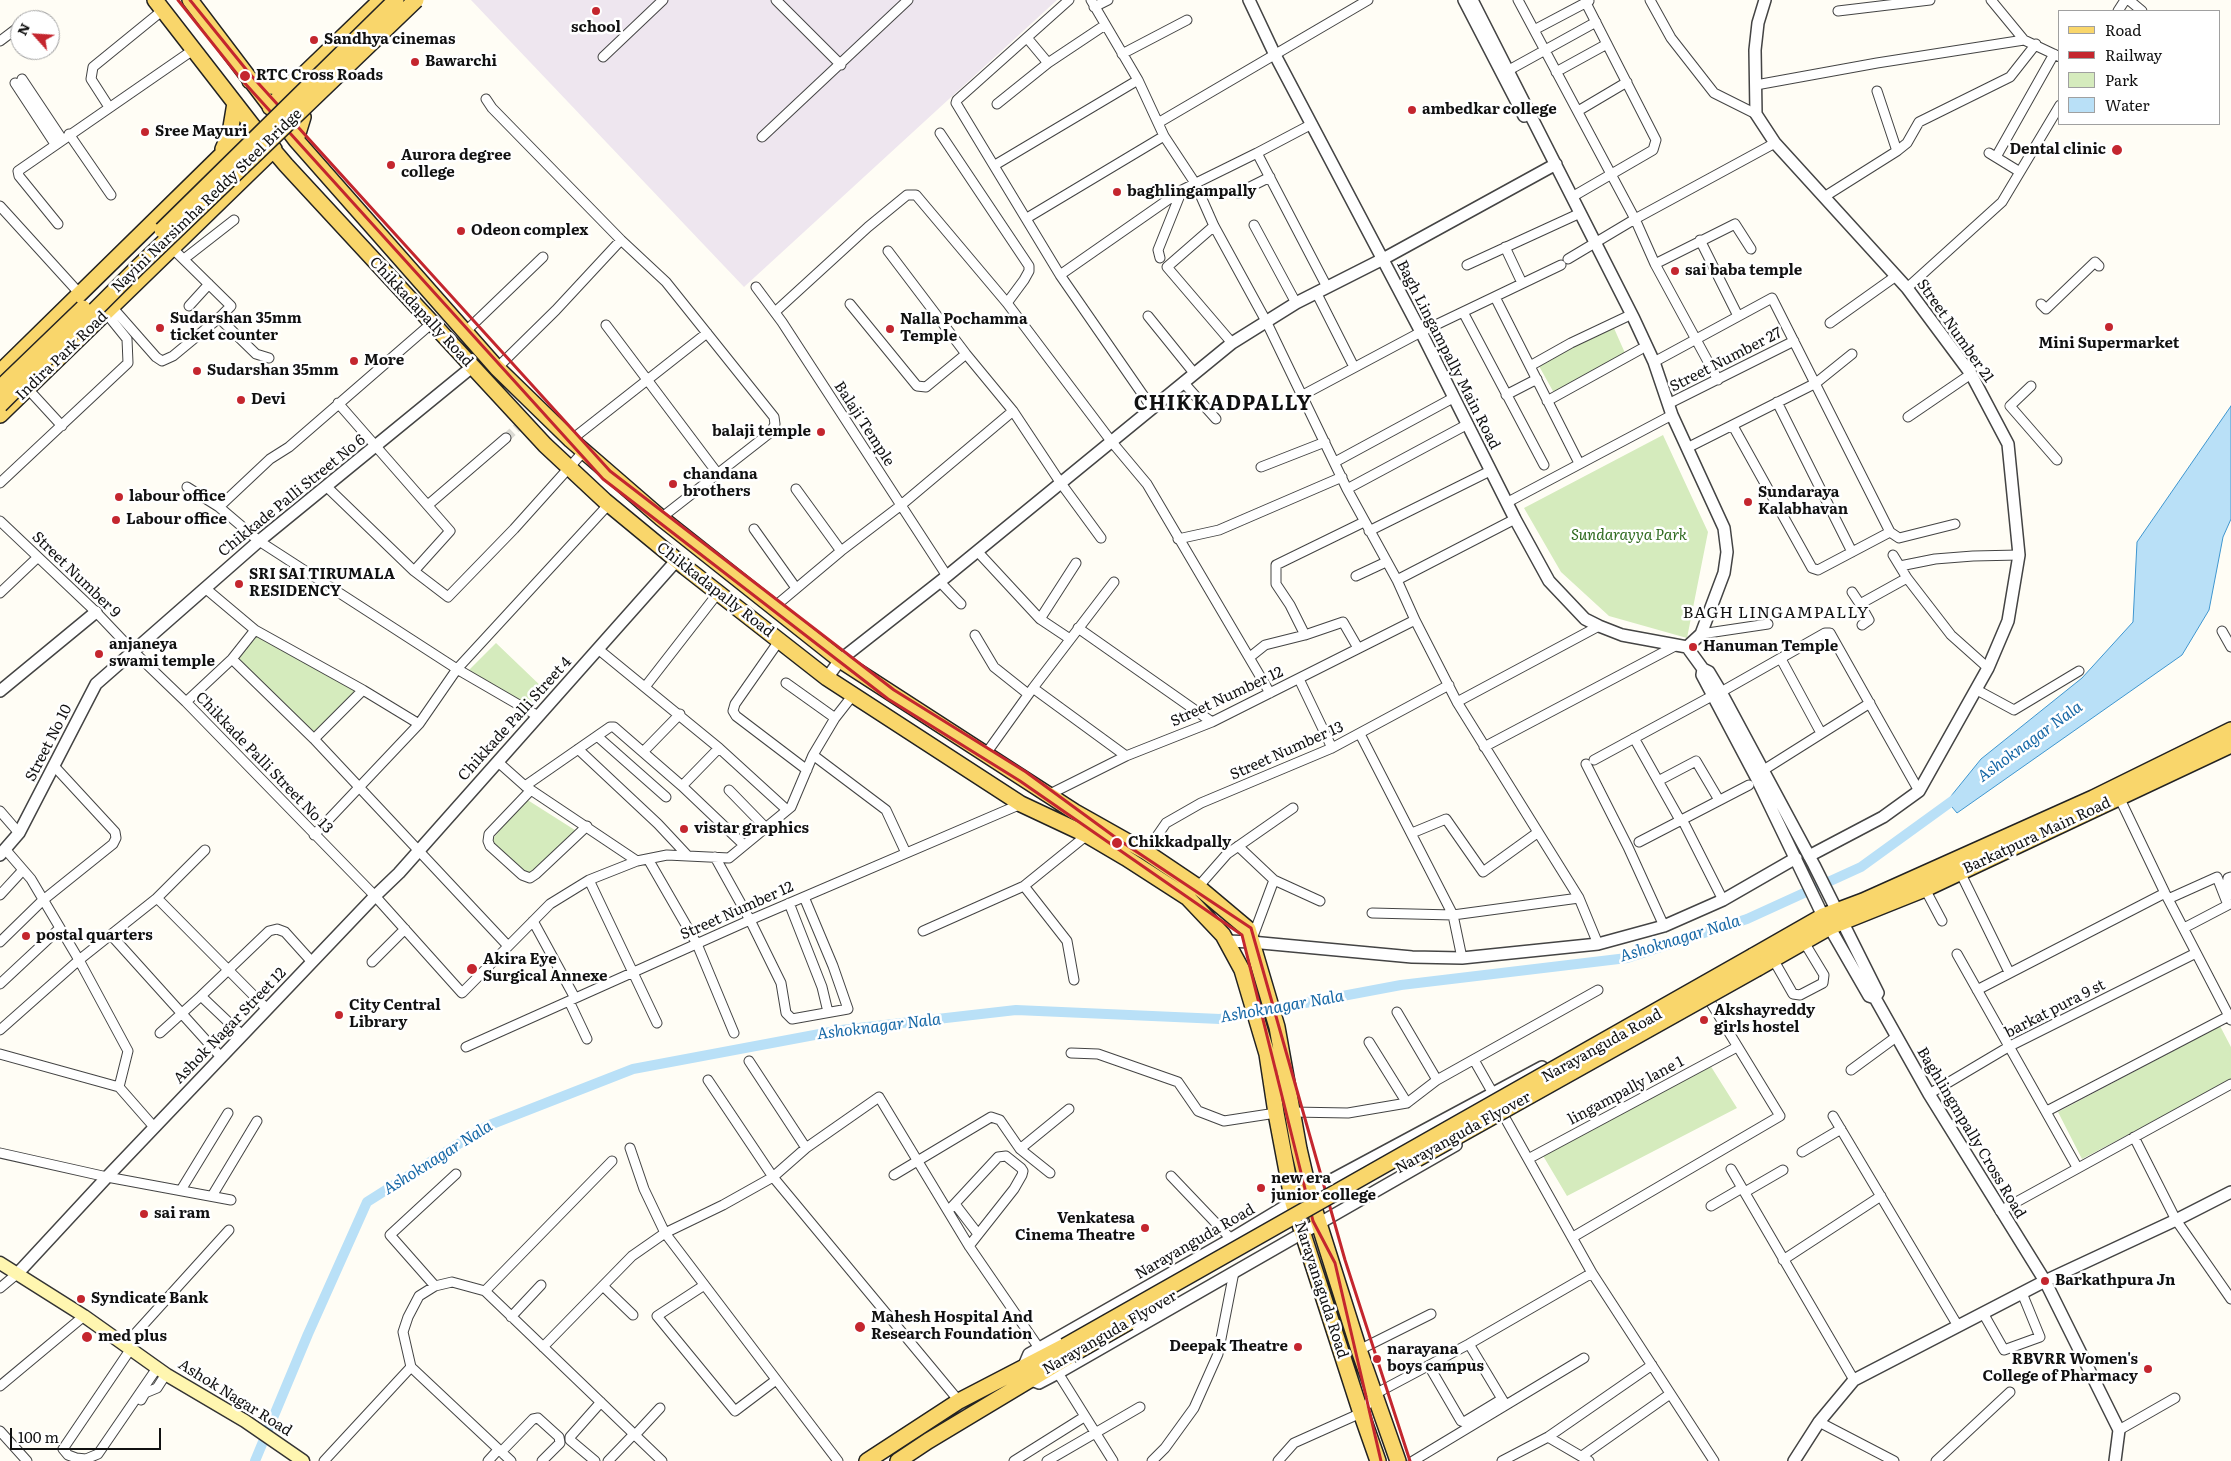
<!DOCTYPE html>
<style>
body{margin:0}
#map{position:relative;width:2231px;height:1461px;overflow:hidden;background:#fffdf5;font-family:Literata,serif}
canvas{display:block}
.legend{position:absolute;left:2058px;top:10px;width:162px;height:115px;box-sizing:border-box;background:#fff;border:1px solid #a0a0a0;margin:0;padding:6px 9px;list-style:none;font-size:15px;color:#111}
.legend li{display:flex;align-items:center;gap:10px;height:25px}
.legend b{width:25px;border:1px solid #a0a0a0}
.north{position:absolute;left:10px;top:10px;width:50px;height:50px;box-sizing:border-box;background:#fff;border:1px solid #a0a0a0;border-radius:50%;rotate:296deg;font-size:14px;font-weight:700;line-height:20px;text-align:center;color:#111}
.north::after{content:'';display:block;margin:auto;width:18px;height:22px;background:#c4262e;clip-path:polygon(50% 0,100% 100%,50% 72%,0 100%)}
.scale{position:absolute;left:10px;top:1428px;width:151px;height:22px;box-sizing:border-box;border:2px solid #111;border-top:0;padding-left:6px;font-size:15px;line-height:18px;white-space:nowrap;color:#111;-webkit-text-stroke:4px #fff;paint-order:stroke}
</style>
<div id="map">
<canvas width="2231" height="1461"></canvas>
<ul class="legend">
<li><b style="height:6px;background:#f9d66b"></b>Road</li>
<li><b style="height:6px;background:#c4262e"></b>Railway</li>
<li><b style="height:14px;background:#d5ebbd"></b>Park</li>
<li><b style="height:14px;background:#b9e0f7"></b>Water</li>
</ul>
<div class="north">N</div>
<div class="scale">100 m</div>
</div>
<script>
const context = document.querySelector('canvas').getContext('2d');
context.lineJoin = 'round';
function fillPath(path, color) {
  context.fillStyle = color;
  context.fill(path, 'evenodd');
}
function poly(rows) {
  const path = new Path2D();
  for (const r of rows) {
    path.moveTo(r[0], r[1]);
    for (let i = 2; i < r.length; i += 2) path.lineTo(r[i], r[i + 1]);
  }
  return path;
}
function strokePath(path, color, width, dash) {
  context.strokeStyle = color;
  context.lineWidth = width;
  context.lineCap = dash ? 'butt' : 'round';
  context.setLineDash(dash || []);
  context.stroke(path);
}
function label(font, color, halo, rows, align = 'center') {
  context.font = font + ' Literata,serif';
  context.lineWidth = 5;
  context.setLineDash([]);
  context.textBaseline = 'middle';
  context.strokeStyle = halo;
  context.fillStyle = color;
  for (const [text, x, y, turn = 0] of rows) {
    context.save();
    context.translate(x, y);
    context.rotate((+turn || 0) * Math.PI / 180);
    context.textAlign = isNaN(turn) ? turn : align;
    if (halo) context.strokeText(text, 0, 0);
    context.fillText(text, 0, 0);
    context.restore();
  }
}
fillPath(poly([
 [471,0,1057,0,744,287]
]), '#eee6ef');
fillPath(poly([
 [1613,326,1625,353,1554,393,1539,366],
 [1663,435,1708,532,1687,638,1609,616,1561,572,1524,508],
 [259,634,357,689,314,734,238,658],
 [496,643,545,690,531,708,469,670],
 [526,799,578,832,523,879,491,841],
 [2220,1026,2231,1047,2231,1080,2082,1159,2058,1112],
 [1710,1065,1737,1108,1567,1196,1542,1154]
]), '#d5ebbd');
const water = poly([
 [2231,406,2231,519,2223,537,2209,610,2182,655,1957,813,1947,801,1981,759,2082,678,2133,622,2137,542,2231,406]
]);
fillPath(water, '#b9e0f7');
strokePath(water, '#3f96cf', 1);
strokePath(poly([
 [255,1461,308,1334,367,1202,487,1126,633,1069,841,1030,1016,1010,1220,1019,1401,985,1627,958,1747,919,1861,867,1959,796]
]), '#b9e0f7', 10);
strokePath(poly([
 [506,438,523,422]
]), '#dbdad3', 9, [9, 4.5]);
const minor = poly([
 [776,0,841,65],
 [1069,0,957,100,956,103,1060,275,1152,408],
 [1091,0,1138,80,1164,136,1195,183,1214,226,1266,321,1347,489,1397,580,1415,620,1457,702,1579,898,1598,944],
 [1518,0,1635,219,1655,264,1718,380],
 [1650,0,1671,38,1714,93,1756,114],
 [1991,0,2024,40,2060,57],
 [2129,0,2142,11],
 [1094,7,1108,0],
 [1838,11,1930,0],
 [2118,11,2125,0],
 [1534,30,1589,1],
 [0,41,20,26],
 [1122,54,1187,20],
 [603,57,663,0],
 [1048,63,1105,25],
 [1509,70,1596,22],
 [1556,72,1607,44],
 [22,79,62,139],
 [15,83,55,144],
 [1756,85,1877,63,2024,40],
 [1877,91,1897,151],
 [486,99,492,108,621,240,666,282,774,417,775,424,771,432,661,518],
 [997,104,1048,63,1028,39],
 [109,107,91,79,93,67,163,10],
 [1578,111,1627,82],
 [1158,123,1368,0],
 [940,133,1029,266,1029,271,1024,280,1007,303],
 [69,134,111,195],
 [762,137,908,0],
 [1257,153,1312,124],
 [1989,153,2020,172],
 [1996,157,2054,54],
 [995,165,1138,80],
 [1238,193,1270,177],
 [1572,197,1653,150,1656,140,1586,3],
 [1824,197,1897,151,1907,143,1919,122,2010,77,2036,44],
 [0,206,80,294],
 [1027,218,1164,136],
 [58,224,19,176,18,171,193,50],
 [1254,225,1296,303],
 [1214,226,1167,267,1232,343],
 [1700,240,1738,316],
 [1505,247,1522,283],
 [172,248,231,306,219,318,256,354,269,358],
 [888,251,966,354,1013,411,1060,482,1101,538],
 [1160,258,1158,250,1182,190],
 [184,259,234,220],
 [1568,259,1635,219,1775,143],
 [1655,264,1735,224,1751,249],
 [1467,265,1576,215],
 [1060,275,1182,190,1257,153,1327,287],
 [756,287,782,322,947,576],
 [1907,288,2002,202,2060,105],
 [1316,292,1354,367],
 [1495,297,1579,463],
 [850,304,917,386,926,387,966,354],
 [2041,304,2046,309,2095,262,2099,266],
 [189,306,209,284],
 [112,307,156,357,162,361,173,356,219,318],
 [775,312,868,227,907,195,916,195,1007,303,1111,441,1147,484,1270,693],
 [1463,312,1544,465],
 [1148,316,1194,373],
 [1830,323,1896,276],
 [606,325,718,474],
 [465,332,543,257],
 [1654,362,1772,298,1890,532,1899,538,1955,524],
 [1530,366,1571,343,1626,317],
 [497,368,556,310,621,240],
 [1183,382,1216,419],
 [2031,386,2010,406,2057,460],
 [28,389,62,426],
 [1506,395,1537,379],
 [1301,396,1421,332,1561,265],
 [1547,401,1641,349],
 [1777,402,1852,552],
 [338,403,450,531,414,571],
 [1670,403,1794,341],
 [1908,417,1971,374],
 [1733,426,1812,568,1818,570,1890,532],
 [571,440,707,333],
 [1687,448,1816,383,1852,354],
 [1335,462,1453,398],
 [1261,467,1325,442],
 [0,483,128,363,127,339,106,313],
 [187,487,219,507,259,541,457,669,538,716],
 [327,487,414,571,448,597,514,529,584,451],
 [796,489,841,551],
 [1347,489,1468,424],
 [1508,502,1672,415],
 [428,505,506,438],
 [219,507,270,459,289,447,432,323],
 [0,521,96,612,133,651,186,702,375,896,462,993,550,904,589,880,637,861,667,855,729,858,791,807,813,755,835,718,853,695],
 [754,529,796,588],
 [1369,531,1490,471],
 [1178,539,1219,530,1342,477],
 [977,551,1040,619,1070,639],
 [1893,555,1907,578,1951,635,1988,668],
 [1900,566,1935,559,1973,556,2019,555],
 [1356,576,1386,562],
 [1397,580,1515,519],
 [940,582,961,604],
 [205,588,255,630,363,690,419,724],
 [1852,592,1860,604,1907,578],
 [0,593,38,557],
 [1860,604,1869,620,1862,625],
 [773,608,841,551,900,506,1013,411],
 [1040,619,1076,563],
 [1078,628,1212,722],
 [2222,631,2231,647],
 [1701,634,1768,624],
 [975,635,994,667,1028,694],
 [1305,635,1290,605,1276,584,1276,565,1364,522],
 [779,641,735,704,733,711,736,716,807,770],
 [598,649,719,748,682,786],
 [1250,657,1265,645,1305,635,1343,622,1358,648],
 [232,659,314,739,508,946],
 [1781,659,1821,733],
 [1299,679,1332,748],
 [786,683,835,718],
 [645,687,718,593],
 [1033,688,1126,756],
 [1977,690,2014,710,2079,671],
 [1721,692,1825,633,1830,633,1919,791],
 [186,702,232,659,255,630],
 [1457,702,1599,626],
 [1360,734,1453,915,1462,958],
 [597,736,666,797],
 [1634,738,1680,820],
 [314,739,363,690],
 [1484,747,1677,645],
 [719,748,787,810],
 [578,749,658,824,687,855],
 [643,752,680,714],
 [813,755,886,810,906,853],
 [985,755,1033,688,1114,582],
 [1594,760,1712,696],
 [498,762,525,786,637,861],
 [1586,764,1628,847,1664,926],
 [1762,771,1870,703],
 [1658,781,1696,761,1719,800],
 [525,786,610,727,614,727,682,786,744,845],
 [531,790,489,834,488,841,490,846,522,875,530,878,536,874,587,826],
 [729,790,766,828],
 [1048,795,1126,756,1212,722,1415,620],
 [2119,797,2165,893,2231,1020],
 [0,811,19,833],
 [1685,825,1723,900],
 [1412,833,1446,819,1483,872,1537,833],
 [314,835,419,724,457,669,609,504],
 [1639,842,1749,785],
 [1238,846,1274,880,1320,901],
 [5,849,31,879,79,960,128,1051,119,1087],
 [1146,852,1166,823,1201,803,1332,748,1449,685],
 [715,857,750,920,781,983,786,1013,792,1019,848,1009,833,966,804,897],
 [648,859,697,944,734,1033],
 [1960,872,2009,972],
 [2231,877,2228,878,2227,886,2231,895],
 [589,880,657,1023],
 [1024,886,1067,941,1074,980],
 [1198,887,1227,854,1293,808],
 [1925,889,1942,921],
 [0,895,23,870],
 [157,898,267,1009],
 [2168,899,2217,877,2228,905,2184,928],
 [789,903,822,987,828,1012],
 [1372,913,1453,915,1579,898],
 [533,921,575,998],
 [923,931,1024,886,1087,835],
 [111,935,221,1057],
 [1252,939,1274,880],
 [0,942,42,901,113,844,116,838,115,832,55,767],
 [1957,954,2077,1167],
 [1773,959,1793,994,1800,995,1823,983,1824,975,1804,942],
 [372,962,405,929],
 [0,984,60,928],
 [1977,990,2165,893],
 [569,1001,587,1039],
 [1397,1012,1437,1080],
 [0,1030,79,960,157,898,205,850],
 [160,1033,201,996],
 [242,1035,201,996,269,931,277,929,285,932,312,962],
 [1369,1042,1407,1103],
 [466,1047,750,920,1021,804],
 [1071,1053,1098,1054,1178,1082,1198,1111,1224,1121,1276,1113],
 [0,1054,119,1087,154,1127],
 [1474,1060,1495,1097],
 [749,1061,806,1148],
 [1851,1070,1896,1037],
 [708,1080,773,1177,959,1401],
 [1929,1094,2010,1046,2196,953],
 [1500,1109,1592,1273,1714,1461],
 [2047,1111,2229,1016],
 [1292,1112,1348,1113,1407,1103,1437,1080,1598,990],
 [1833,1116,1958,1326],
 [2134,1137,2176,1220,2231,1299],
 [630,1148,644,1189,665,1233,838,1461],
 [1020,1149,1069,1109],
 [1802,1152,1841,1129],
 [0,1153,107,1177,231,1200],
 [1528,1159,1737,1047],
 [1731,1169,1854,1380],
 [894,1175,991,1117,1000,1120,1020,1149,1050,1173],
 [1171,1176,1231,1239],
 [181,1190,228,1113],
 [1745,1192,1783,1170],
 [212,1196,257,1121],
 [955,1204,978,1234],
 [1711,1206,1742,1188],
 [948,1211,998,1157,1006,1156,1021,1168,1023,1171,1022,1175,1014,1189,969,1246],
 [2000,1211,2231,1084],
 [1573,1237,1780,1116,1711,1003],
 [1783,1260,1881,1196],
 [435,1286,390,1235,456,1174],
 [603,1286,633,1315],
 [703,1286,657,1316,735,1411,776,1380],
 [0,1288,18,1273],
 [485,1291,612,1161],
 [1983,1313,2004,1350,2040,1337,2022,1293],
 [511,1317,541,1285],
 [1469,1344,1505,1404],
 [124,1346,229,1230],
 [543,1347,632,1256,665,1233,723,1205,773,1177,806,1148,879,1097,969,1246,1039,1348],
 [130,1350,63,1449,68,1455,76,1458,86,1459,98,1454,157,1368],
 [1359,1350,1431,1314],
 [1429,1366,1461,1421,1464,1422,1502,1399],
 [1058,1373,1113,1461],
 [0,1386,84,1316],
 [141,1400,145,1393,157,1388,166,1374],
 [1819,1422,1894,1461],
 [2119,1430,2175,1398],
 [0,1431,27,1461],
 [635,1435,660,1408],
 [1548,1437,1589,1461],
 [501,1452,533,1419,538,1418,559,1437,560,1443,542,1461],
 [1582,1456,1670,1394],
 [324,1461,411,1367],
 [488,1461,498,1450],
 [511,1461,411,1367,403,1332,408,1317,419,1296,435,1286,452,1282,485,1291,662,1461],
 [595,1461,570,1440,570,1437,601,1402],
 [608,1461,634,1434],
 [1014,1461,1084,1417],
 [1047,1461,1140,1407],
 [1152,1461,1165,1448,1194,1408,1218,1354,1234,1272],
 [1278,1461,1294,1443,1361,1413,1375,1394,1469,1344,1592,1273],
 [1413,1461,1584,1358],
 [1502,1461,1548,1437,1652,1365],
 [1936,1461,2010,1392]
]);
const tertiary = poly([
 [1249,0,1275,55,1421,332,1515,519,1549,581,1585,619,1599,626,1622,635,1687,647],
 [1464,0,1524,116],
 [1472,0,1634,319,1654,362,1672,415,1724,528,1727,552,1724,573,1701,634,1687,647],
 [1765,0,1758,23,1755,50,1756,114,1775,143,1907,288,1971,374,2008,444,2019,555,2008,621,1988,668,1919,791,1883,817,1809,856],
 [1687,647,1703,669,1709,672,1721,692,1814,865,1878,993,1875,998],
 [1703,669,1702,675,1757,779,1823,916,1869,996,1875,998,1929,1094,2045,1281,2119,1430,2115,1461],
 [827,678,840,660,947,576,1232,343,1296,303,1383,259,1556,164],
 [0,691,96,612],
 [0,855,19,833,96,684,259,541,472,367],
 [1228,941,1251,942,1412,957,1462,958,1598,944,1664,926,1723,900,1796,858],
 [18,1273,107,1177,375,896,399,873,676,561],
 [1023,1368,1029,1354,1231,1239,1309,1192,1542,1067],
 [1029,1379,1039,1383,1058,1373,1456,1145],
 [1794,1461,1819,1422,1854,1380,2045,1281,2176,1220,2231,1192]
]);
const secondary = poly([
 [0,1263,84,1316,167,1375,245,1421,303,1461]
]);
const primary = poly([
 [155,0,252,125,286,165,545,445,605,501,685,567,827,678,1021,804,1087,835,1126,858,1188,898,1223,935,1242,970,1267,1054,1276,1113,1293,1203,1359,1407,1378,1461],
 [190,0,296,140,497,368,571,440,661,518,840,660,1075,812,1146,852,1198,887,1248,929,1277,1027,1299,1149,1309,1192,1359,1350,1398,1461],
 [250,81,280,88,294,81],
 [270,107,381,0],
 [296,140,303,117],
 [223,149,230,133,235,103],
 [0,372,252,125],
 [0,415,274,149],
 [1753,956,1823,916,1863,901,2093,798,2231,730],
 [1758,968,1830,927,1925,889,2231,745],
 [867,1461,959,1401,1065,1346],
 [898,1461,928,1441,1071,1355]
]);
strokePath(minor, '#444', 11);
strokePath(tertiary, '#444', 14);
strokePath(secondary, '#333', 15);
strokePath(primary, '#222', 18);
strokePath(minor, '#fff', 9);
strokePath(tertiary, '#fff', 11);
strokePath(secondary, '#fff6b0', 12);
strokePath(primary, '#f9d66b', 15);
strokePath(poly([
 [178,0,241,79,603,479,888,699,1020,781,1242,935,1313,1221,1335,1263,1381,1461],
 [190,0,249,73,610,471,894,690,1026,772,1119,840,1251,928,1345,1260,1410,1461]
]), '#c4262e', 3);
const primaryBridge = poly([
 [162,230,396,0],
 [0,388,83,308],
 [0,405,137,268,416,0],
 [1417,1159,1758,968],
 [1065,1346,1753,956],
 [1071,1355,1129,1322]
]);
strokePath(primaryBridge, '#222', 18, []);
strokePath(primaryBridge, '#f9d66b', 15);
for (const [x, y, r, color] of [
 [596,11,5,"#c4262e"],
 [314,40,5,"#c4262e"],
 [415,62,5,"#c4262e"],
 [245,76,6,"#c4262e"],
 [1412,110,5,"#c4262e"],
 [145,132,5,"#c4262e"],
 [2117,150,6,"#c4262e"],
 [391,165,5,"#c4262e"],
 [1117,192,5,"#c4262e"],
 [461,231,5,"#c4262e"],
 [1675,271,5,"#c4262e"],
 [2109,327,5,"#c4262e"],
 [160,328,5,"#c4262e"],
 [890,329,5,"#c4262e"],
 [354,361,5,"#c4262e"],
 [197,371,5,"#c4262e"],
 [241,400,5,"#c4262e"],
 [821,432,5,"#c4262e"],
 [673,484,5,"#c4262e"],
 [119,497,5,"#c4262e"],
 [1748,502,5,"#c4262e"],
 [116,520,5,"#c4262e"],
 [239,584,5,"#c4262e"],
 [1693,647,5,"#c4262e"],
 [99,654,5,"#c4262e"],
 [684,829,5,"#c4262e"],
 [1117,843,6,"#c4262e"],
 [26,936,5,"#c4262e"],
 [472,969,6,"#c4262e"],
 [339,1015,5,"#c4262e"],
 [1704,1020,5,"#c4262e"],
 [1261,1188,5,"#c4262e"],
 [144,1214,5,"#c4262e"],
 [1145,1228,5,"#c4262e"],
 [2045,1281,5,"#c4262e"],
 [81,1299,5,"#c4262e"],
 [860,1327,6,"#c4262e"],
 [87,1337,6,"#c4262e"],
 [1298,1347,5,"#c4262e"],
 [1377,1359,5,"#c4262e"],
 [2148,1369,5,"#c4262e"]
]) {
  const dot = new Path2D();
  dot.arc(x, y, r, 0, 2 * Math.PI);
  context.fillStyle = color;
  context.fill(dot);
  strokePath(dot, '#fff', 2);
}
label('bold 15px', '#111', '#fff', [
 ["school",596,28,"center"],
 ["Sandhya cinemas",324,40],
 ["Bawarchi",425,62],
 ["RTC Cross Roads",256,76],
 ["ambedkar college",1422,110],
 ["Sree Mayuri",155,132],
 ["Dental clinic",2106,150,"right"],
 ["Aurora degree",401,156],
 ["college",401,173],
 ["baghlingampally",1127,192],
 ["Odeon complex",471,231],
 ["sai baba temple",1685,271],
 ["Sudarshan 35mm",170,319],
 ["ticket counter",170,336],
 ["Nalla Pochamma",900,320],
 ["Temple",900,337],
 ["Mini Supermarket",2109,344,"center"],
 ["More",364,361],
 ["Sudarshan 35mm",207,371],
 ["Devi",251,400],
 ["balaji temple",811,432,"right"],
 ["chandana",683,475],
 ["brothers",683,492],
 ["Sundaraya",1758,493],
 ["Kalabhavan",1758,510],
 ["labour office",129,497],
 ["Labour office",126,520],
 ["SRI SAI TIRUMALA",249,575],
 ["RESIDENCY",249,592],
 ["anjaneya",109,645],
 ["swami temple",109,662],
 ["Hanuman Temple",1703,647],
 ["vistar graphics",694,829],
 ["Chikkadpally",1128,843],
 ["postal quarters",36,936],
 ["Akira Eye",483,960],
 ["Surgical Annexe",483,977],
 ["City Central",349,1006],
 ["Library",349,1023],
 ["Akshayreddy",1714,1011],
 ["girls hostel",1714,1028],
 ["new era",1271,1179],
 ["junior college",1271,1196],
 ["sai ram",154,1214],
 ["Venkatesa",1135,1219,"right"],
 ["Cinema Theatre",1135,1236,"right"],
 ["Barkathpura Jn",2055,1281],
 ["Syndicate Bank",91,1299],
 ["Mahesh Hospital And",871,1318],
 ["Research Foundation",871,1335],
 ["med plus",98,1337],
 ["Deepak Theatre",1288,1347,"right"],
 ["narayana",1387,1350],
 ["boys campus",1387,1367],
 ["RBVRR Women's",2138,1360,"right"],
 ["College of Pharmacy",2138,1377,"right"]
], 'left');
label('15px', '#111', '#fff', [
 ["Nayini Narsimha Reddy Steel Bridge",207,201,-44],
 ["Chikkadapally Road",421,312,47],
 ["Street Number 21",1955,331,55],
 ["Bagh Lingampally Main Road",1448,355,63],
 ["Indira Park Road",62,356,-44],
 ["Street Number 27",1726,360,-27],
 ["Balaji Temple",864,424,57],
 ["Chikkade Palli Street No 6",292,496,-39],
 ["Street Number 9",76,575,44],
 ["Chikkadapally Road",715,590,38],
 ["Street Number 12",1227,697,-25],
 ["Chikkade Palli Street 4",515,719,-48],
 ["Street No 10",49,743,-63],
 ["Street Number 13",1287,751,-24],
 ["Chikkade Palli Street No 13",264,763,46],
 ["Barkatpura Main Road",2037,836,-25],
 ["Street Number 12",737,911,-24],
 ["barkat pura 9 st",2055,1009,-27],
 ["Ashok Nagar Street 12",230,1026,-46],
 ["Narayanguda Road",1602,1046,-29],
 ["lingampally lane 1",1626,1091,-28],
 ["Narayanguda Flyover",1463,1133,-29],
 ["Baghlingmpally Cross Road",1971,1133,59],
 ["Narayanguda Road",1195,1242,-30],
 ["Narayanaguda Road",1321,1290,72],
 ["Narayanguda Flyover",1110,1333,-30],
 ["Ashok Nagar Road",235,1398,32]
]);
label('italic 15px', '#2f6b1f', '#fff', [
 ["Sundarayya Park",1629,536]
]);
context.letterSpacing = '1px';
label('16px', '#111', '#fff', [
 ["BAGH LINGAMPALLY",1776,613]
]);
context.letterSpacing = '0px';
label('italic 16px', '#1768a6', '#fff', [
 ["Ashoknagar Nala",2030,742,-36],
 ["Ashoknagar Nala",1680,939,-17],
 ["Ashoknagar Nala",1282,1007,-10],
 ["Ashoknagar Nala",879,1027,-7],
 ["Ashoknagar Nala",438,1158,-32]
]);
context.letterSpacing = '1px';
label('bold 20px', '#111', '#fff', [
 ["CHIKKADPALLY",1223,404]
]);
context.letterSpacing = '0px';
</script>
